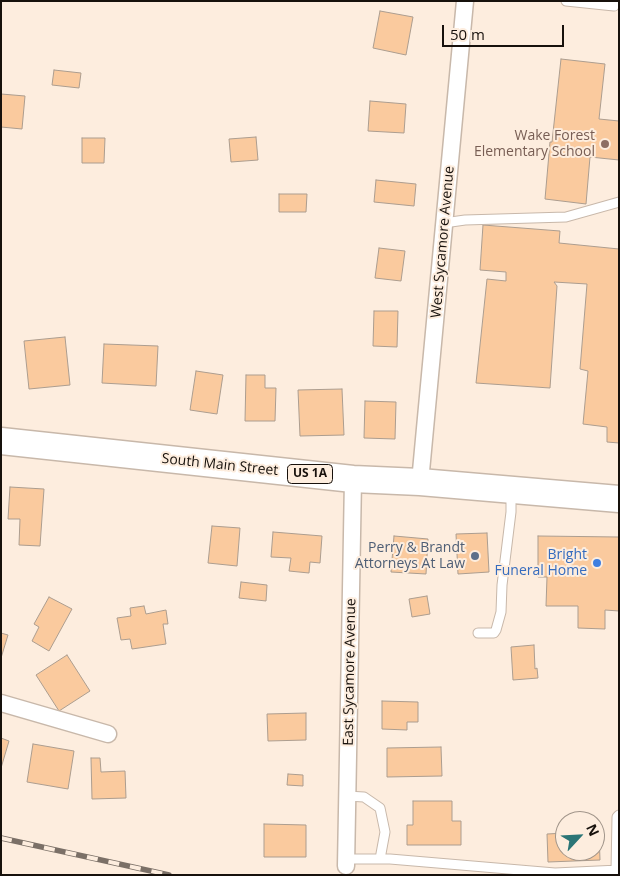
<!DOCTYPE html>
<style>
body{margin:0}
#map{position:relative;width:620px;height:876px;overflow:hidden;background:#fdedde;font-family:"Open Sans",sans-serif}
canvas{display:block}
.frame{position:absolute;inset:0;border:2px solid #17110c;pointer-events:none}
.north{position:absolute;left:555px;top:811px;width:50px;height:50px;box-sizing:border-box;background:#fdedde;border:1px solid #a1958a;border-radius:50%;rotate:65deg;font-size:14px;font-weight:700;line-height:20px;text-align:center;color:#17110c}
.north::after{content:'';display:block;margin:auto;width:18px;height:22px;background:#2b7576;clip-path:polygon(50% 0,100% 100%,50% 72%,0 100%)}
.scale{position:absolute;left:442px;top:25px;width:122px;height:22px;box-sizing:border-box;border:2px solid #17110c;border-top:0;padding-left:6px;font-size:15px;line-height:18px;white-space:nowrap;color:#17110c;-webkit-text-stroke:4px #fdedde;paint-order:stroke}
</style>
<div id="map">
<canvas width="620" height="876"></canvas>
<div class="frame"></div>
<div class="north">N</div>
<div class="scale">50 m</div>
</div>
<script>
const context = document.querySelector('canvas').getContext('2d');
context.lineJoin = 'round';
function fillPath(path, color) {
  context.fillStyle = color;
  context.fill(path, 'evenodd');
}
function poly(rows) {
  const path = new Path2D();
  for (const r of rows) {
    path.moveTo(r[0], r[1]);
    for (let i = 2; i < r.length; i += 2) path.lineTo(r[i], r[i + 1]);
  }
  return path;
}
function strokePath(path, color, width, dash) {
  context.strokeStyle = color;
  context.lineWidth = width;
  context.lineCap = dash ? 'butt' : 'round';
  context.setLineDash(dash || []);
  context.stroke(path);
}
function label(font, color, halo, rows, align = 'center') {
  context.font = font + ' "Open Sans",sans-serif';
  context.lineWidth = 4;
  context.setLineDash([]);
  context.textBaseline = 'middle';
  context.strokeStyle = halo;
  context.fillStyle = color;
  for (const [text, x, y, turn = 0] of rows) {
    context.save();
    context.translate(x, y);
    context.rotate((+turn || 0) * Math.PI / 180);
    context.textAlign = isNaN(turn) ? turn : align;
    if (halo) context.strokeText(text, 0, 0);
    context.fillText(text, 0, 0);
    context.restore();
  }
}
const building = poly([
 [380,11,413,17,406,55,373,48,380,11],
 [561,59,605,64,599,119,619,121,619,160,590,157,586,204,545,199,550,142,552,142,561,59],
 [54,70,81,73,79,88,52,85,54,70],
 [1,94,25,96,22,129,1,127,1,94],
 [370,101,406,104,404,133,368,131,370,101],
 [256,137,258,160,231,162,229,139,256,137],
 [82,138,105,138,104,163,82,163,82,138],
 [376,180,416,184,414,206,374,202,376,180],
 [279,194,307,194,306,212,279,212,279,194],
 [483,225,560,231,559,243,619,249,619,443,607,442,607,427,583,424,588,371,580,369,587,284,554,282,557,286,550,388,476,383,487,279,506,281,506,272,480,270,483,225],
 [379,248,405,251,401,281,375,278,379,248],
 [374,311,398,311,397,347,373,346,374,311],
 [65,337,70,385,29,389,24,341,65,337],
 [104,344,158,346,156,386,102,383,104,344],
 [196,371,223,375,217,414,190,410,196,371],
 [246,375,265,375,265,388,276,388,275,421,245,421,246,375],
 [342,389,344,435,300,436,298,390,342,389],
 [365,401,396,402,395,439,364,438,365,401],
 [10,487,44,489,40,546,19,545,20,519,8,519,10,487],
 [212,526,240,528,237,566,208,563,212,526],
 [273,532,322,536,320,563,310,562,309,573,289,571,291,558,271,557,273,532],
 [487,533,489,572,458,574,456,534,487,533],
 [394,536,428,539,426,574,391,572,394,536],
 [538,536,619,537,619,611,605,610,605,629,578,628,578,606,546,606,547,577,538,577,538,536],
 [241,582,267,585,266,601,239,598,241,582],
 [427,596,430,614,412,617,409,599,427,596],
 [49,597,72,609,49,651,32,641,39,627,34,624,49,597],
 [144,606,146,614,166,610,168,624,163,624,166,644,132,649,130,639,121,640,117,618,131,616,130,608,144,606],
 [1,633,8,635,1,658,1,633],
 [534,645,535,669,537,668,538,678,513,680,511,647,534,645],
 [67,655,90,691,59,711,36,675,67,655],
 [382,701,418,702,418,722,407,722,407,730,382,729,382,701],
 [306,713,306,740,268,741,267,714,306,713],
 [1,738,9,741,1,768,1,738],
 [33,744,74,751,68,789,27,782,33,744],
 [441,747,442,776,387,777,387,748,441,747],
 [91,758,100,758,101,772,125,771,126,798,92,799,91,758],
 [288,774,303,775,303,786,287,785,288,774],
 [413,801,452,801,452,821,461,821,461,845,407,845,407,825,413,825,413,801],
 [264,824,306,825,306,857,264,857,264,824],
 [599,832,600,860,548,862,547,834,565,833,565,851,595,851,595,833,599,832]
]);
fillPath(building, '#faca9e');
strokePath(building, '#ac9d8f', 1);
const lane = poly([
 [566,1,614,6,615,1],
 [444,223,465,220,566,217,619,202],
 [478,633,494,633,496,630,501,612,502,585,511,512,511,493],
 [347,796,364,797,380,808,385,832,380,859],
 [346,859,390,859,555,873,619,870],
 [616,870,617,817,619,815]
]);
const street = poly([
 [420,482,465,1],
 [1,703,108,734],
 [346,866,353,479]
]);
const primary = poly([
 [1,441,353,479,420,482,619,499]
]);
strokePath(lane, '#c8b8aa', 11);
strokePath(street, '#c8b8aa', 19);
strokePath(primary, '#c8b8aa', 29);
strokePath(lane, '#fff', 9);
strokePath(street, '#fff', 16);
strokePath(primary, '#fff', 26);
const rail = poly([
 [1,838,169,875]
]);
strokePath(rail, '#7b7067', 5.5);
strokePath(rail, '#fdedde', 4, [11]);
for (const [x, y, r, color] of [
 [605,144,5,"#8d6e63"],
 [475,556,5,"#5c6f8a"],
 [597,563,5,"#3f7fe0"]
]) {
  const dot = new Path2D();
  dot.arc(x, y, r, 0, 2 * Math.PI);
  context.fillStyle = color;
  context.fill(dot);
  strokePath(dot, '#fdedde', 2);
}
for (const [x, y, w] of [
 [310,474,45]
]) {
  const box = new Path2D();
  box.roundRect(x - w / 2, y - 9.5, w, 19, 4);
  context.fillStyle = '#fdedde';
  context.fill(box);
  strokePath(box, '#17110c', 1);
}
label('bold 12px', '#17110c', null, [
 ["US 1A",310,474]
]);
label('14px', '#785e54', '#fdedde', [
 ["Wake Forest",595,136],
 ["Elementary School",595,152]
], 'right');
label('14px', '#17110c', '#fdedde', [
 ["West Sycamore Avenue",443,242,-85],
 ["South Main Street",220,465,6],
 ["East Sycamore Avenue",350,672,-89]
]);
label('14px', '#4e5e75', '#fdedde', [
 ["Perry & Brandt",465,548],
 ["Attorneys At Law",465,564]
], 'right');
label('14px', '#366cbe', '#fdedde', [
 ["Bright",587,555],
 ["Funeral Home",587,571]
], 'right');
</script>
